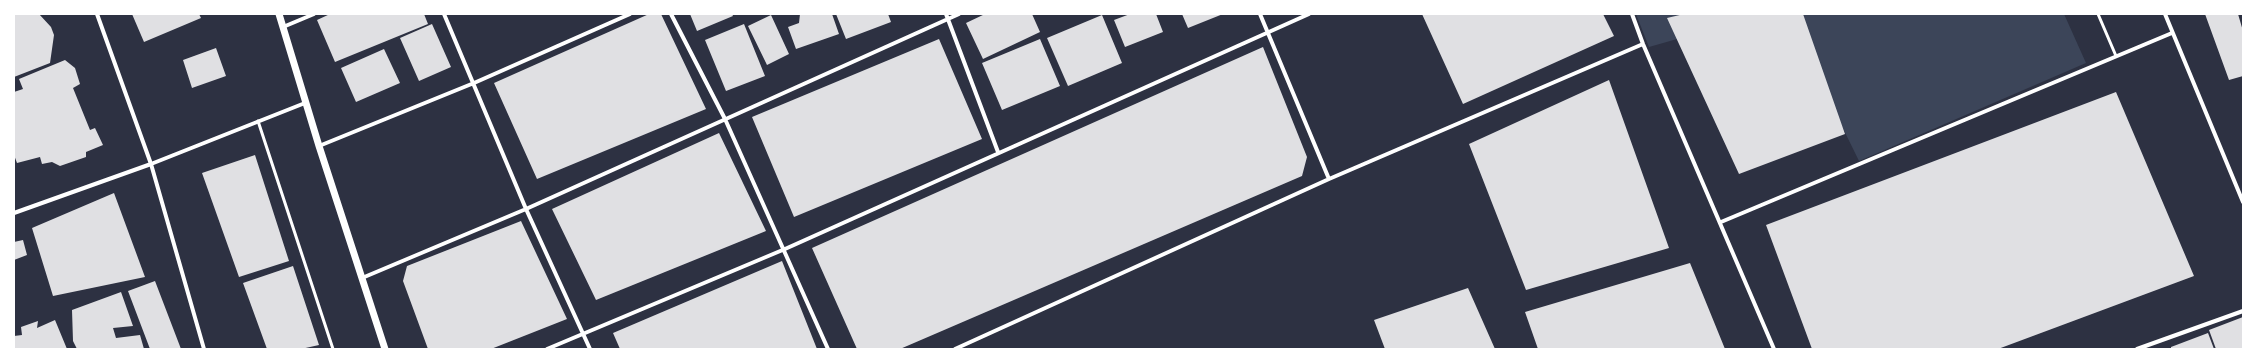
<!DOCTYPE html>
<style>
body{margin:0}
#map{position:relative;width:2257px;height:363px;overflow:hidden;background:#2d3142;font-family:"DejaVu Sans",sans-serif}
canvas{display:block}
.frame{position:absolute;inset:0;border:15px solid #fff;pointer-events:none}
</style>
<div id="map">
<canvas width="2257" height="363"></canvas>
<div class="frame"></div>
</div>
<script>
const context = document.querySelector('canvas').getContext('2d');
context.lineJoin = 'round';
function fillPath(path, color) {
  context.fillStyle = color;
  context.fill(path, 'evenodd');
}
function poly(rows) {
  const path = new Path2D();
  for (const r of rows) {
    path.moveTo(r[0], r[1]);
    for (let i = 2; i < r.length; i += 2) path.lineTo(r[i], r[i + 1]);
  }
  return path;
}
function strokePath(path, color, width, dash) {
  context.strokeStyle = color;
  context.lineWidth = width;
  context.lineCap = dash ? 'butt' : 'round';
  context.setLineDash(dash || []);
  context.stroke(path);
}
fillPath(poly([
 [1636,14,1765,14,1649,47],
 [1787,14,2064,14,2086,63,1859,161]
]), '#3c4559');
fillPath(poly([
 [14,14,39,14,51,27,54,35,50,63,14,77],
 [132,14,199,14,201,18,144,42],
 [330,14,424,14,428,24,335,62,317,20],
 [649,14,661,14,706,109,537,179,494,83],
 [690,14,732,14,733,16,697,31],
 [800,14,832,14,839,34,796,49,788,27,799,23],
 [836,14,888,14,891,22,846,39],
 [985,14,1032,14,1040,32,983,59,966,23],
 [1130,14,1156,14,1163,32,1125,47,1114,20],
 [1182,14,1223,14,1188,28],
 [1422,14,1603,14,1614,36,1463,104],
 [1684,14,1803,14,1845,134,1739,174,1667,18],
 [2205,14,2238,14,2243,31,2243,76,2229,80],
 [771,15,789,54,767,65,748,26],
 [1102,15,1122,63,1068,86,1047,38],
 [432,24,451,67,419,81,400,38],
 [744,24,765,76,726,91,705,40],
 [939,39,982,139,794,217,752,117],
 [1040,39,1060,86,1002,110,982,63],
 [1263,47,1307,157,1302,176,900,349,857,349,812,248],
 [216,48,226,76,192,88,183,60],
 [384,49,400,83,356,102,341,68],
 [65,60,75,68,80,84,73,88,90,130,95,128,103,145,86,152,86,157,60,166,52,162,42,164,40,157,17,163,14,155,14,92,23,89,19,79],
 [1609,80,1669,248,1526,290,1469,144],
 [2116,92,2194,276,1998,349,1812,349,1766,225],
 [719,133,766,231,596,300,552,209],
 [255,155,289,261,239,277,202,173],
 [114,193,145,277,53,296,32,228],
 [521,221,567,319,491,349,428,349,403,281,407,266],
 [23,240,27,255,14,260,14,242],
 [782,261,817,349,620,349,613,333],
 [1690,263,1725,349,1538,349,1525,312],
 [293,266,319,345,301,349,267,349,243,283],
 [155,281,181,349,150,349,128,291],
 [1468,288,1495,349,1385,349,1374,320],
 [121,292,133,326,113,328,116,338,140,335,144,349,77,349,73,341,72,310],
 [2243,317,2243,349,2216,349,2209,330],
 [55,320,67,349,14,349,14,336,22,335,21,327,38,321,37,328],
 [2208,333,2214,349,2171,349,2171,347]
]), '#e0e0e3');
strokePath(poly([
 [2098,14,2116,56],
 [258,121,333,349]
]), '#fff', 3);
strokePath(poly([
 [97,14,151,164,204,349],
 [444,14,526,209,590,349],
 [671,14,725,119,828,349],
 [946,14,998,152],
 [1260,14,1329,179,1643,44],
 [1632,14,1643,44,1774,349],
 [2165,14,2243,202],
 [283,27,314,14],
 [319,146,474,83,630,14],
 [14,213,151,164,305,103],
 [1721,222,2172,33],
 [362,278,526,209,959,14],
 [547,349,785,249,1309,14],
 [955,349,1329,179],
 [2137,349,2243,311]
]), '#fff', 4);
strokePath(poly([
 [279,14,319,146,385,349]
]), '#fff', 7);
</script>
